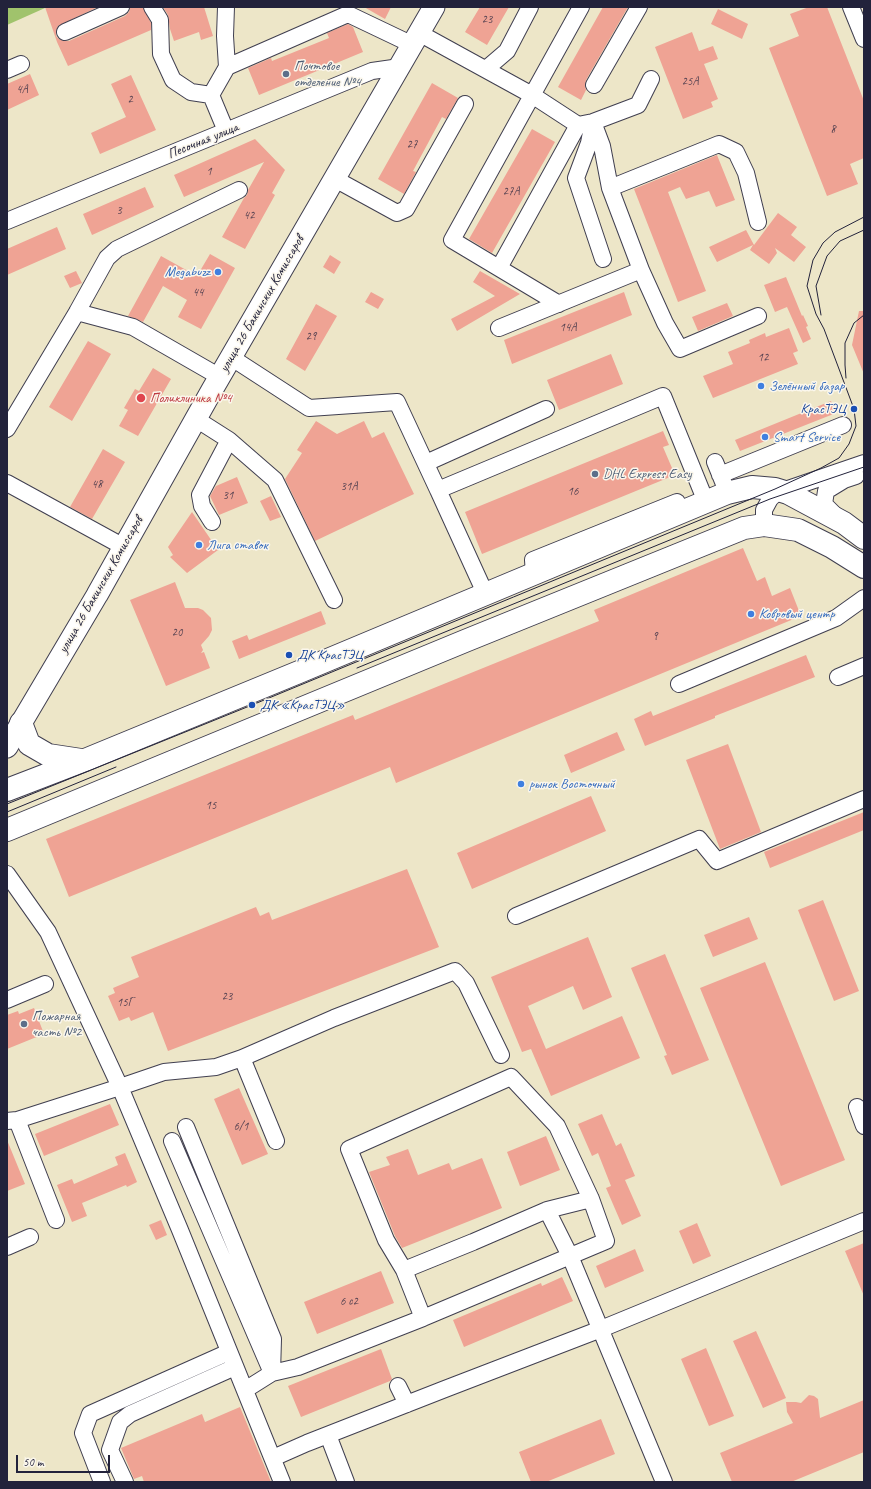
<!DOCTYPE html>
<meta charset="utf-8">
<style>
body{margin:0}
#map{position:relative;width:871px;height:1489px;overflow:hidden;background:#ede6c8;font-family:Caveat,sans-serif}
canvas{display:block}
.frame{position:absolute;inset:0;border:8px solid #22223b;pointer-events:none}
.scale{position:absolute;left:16px;top:1455px;width:94px;height:18px;box-sizing:border-box;border:2px solid #22223b;border-top:0;padding-left:5px;font-size:12px;line-height:14px;white-space:nowrap;color:#22223b;-webkit-text-stroke:3px #fbf7ec;paint-order:stroke}
</style>
<div id="map">
<canvas width="871" height="1489"></canvas>
<div class="frame"></div>
<div class="scale">50 m</div>
</div>
<script>
const context = document.querySelector('canvas').getContext('2d');
context.lineJoin = 'round';
function fillPath(path, color) {
  context.fillStyle = color;
  context.fill(path, 'evenodd');
}
function poly(rows) {
  const path = new Path2D();
  for (const r of rows) {
    path.moveTo(r[0], r[1]);
    for (let i = 2; i < r.length; i += 2) path.lineTo(r[i], r[i + 1]);
  }
  return path;
}
function strokePath(path, color, width, dash) {
  context.strokeStyle = color;
  context.lineWidth = width;
  context.lineCap = dash ? 'butt' : 'round';
  context.setLineDash(dash || []);
  context.stroke(path);
}
function label(font, color, halo, rows, align = 'center') {
  context.font = font + ' Caveat,sans-serif';
  context.lineWidth = 3;
  context.setLineDash([]);
  context.textBaseline = 'middle';
  context.strokeStyle = halo;
  context.fillStyle = color;
  for (const [text, x, y, turn = 0] of rows) {
    context.save();
    context.translate(x, y);
    context.rotate((+turn || 0) * Math.PI / 180);
    context.textAlign = isNaN(turn) ? turn : align;
    if (halo) context.strokeText(text, 0, 0);
    context.fillText(text, 0, 0);
    context.restore();
  }
}
fillPath(poly([
 [7,7,45,7,45,8,7,25]
]), '#a0c36c');
fillPath(poly([
 [45,7,98,7,58,26,56,31,56,36,59,39,64,41,69,41,125,16,129,12,130,7,143,7,151,23,151,30,68,66,57,42],
 [163,7,204,7,213,36,201,40,199,32,174,41,170,29,168,15],
 [364,7,391,7,385,19],
 [480,7,509,7,487,45,465,32],
 [603,7,628,7,586,80,585,85,586,90,581,100,558,87],
 [809,7,827,7,864,101,864,158,850,164,858,184,827,196,769,48,799,36,790,14],
 [718,9,748,24,742,39,711,24],
 [348,24,353,27,363,52,259,95,248,68,271,58,272,61,329,38,327,33],
 [692,32,699,51,713,46,718,59,704,64,718,99,711,102,713,107,683,119,655,47],
 [30,74,39,95,7,110,7,84],
 [131,75,156,130,100,154,91,133,126,117,111,84],
 [432,83,458,98,446,119,442,117,413,171,416,172,404,194,378,179],
 [532,129,555,142,492,253,469,239],
 [255,139,285,170,272,193,275,195,245,249,222,237,244,198,247,195,248,190,264,162,184,197,174,175],
 [717,155,735,200,716,207,709,191,686,199,680,187,668,192,706,291,678,302,634,189],
 [145,187,154,207,92,235,83,214],
 [778,213,797,227,791,235,806,247,794,262,775,248,777,253,769,264,750,250,753,245,717,262,709,247,746,230,754,245],
 [57,227,66,249,7,275,7,249],
 [210,254,235,268,201,329,178,317,187,300,163,286,143,322,128,316,161,256,197,276],
 [330,255,341,262,334,274,323,267],
 [76,271,82,283,70,288,64,276],
 [480,271,520,294,457,331,451,319,495,296,473,282],
 [786,277,802,316,803,315,808,326,806,327,811,339,803,343,787,307,775,312,764,285],
 [371,292,384,299,378,309,365,302],
 [624,292,632,315,512,364,504,340],
 [727,303,733,316,698,331,692,317],
 [316,304,337,316,305,371,286,359],
 [859,311,864,311,864,374,852,345],
 [789,328,798,351,793,353,798,364,713,398,703,376,733,364,728,352,750,343,749,340,765,333,766,337],
 [88,341,111,354,72,421,49,407],
 [611,354,623,384,559,410,547,380],
 [153,368,171,379,138,436,119,426,128,410,124,408,135,389,139,391],
 [831,401,836,413,740,451,735,440],
 [316,421,337,434,364,421,372,438,384,432,414,494,315,541,285,479,302,453,297,450],
 [663,431,669,445,663,447,675,475,482,554,465,512],
 [103,449,125,462,92,519,70,507],
 [237,477,248,503,219,515,210,496,216,486],
 [271,496,281,517,270,521,260,501],
 [192,512,218,550,187,573,170,557,173,555,168,547],
 [743,548,757,581,765,577,772,596,790,588,801,616,396,783,390,767,69,897,46,839,353,715,355,720,599,621,594,610],
 [175,582,185,608,198,608,203,610,211,618,212,630,209,636,201,645,203,650,201,653,204,652,210,668,166,686,130,600],
 [321,611,326,624,239,659,232,641,247,635,249,640],
 [806,655,815,677,715,716,715,718,645,746,634,719,651,711,653,716],
 [617,732,625,750,571,773,564,755],
 [728,744,761,832,720,849,686,760],
 [591,796,606,831,472,889,457,853],
 [864,812,864,830,770,868,764,852],
 [407,869,439,947,168,1051,153,1012,131,1021,129,1017,119,1021,108,996,115,993,113,988,139,977,131,957,256,907,260,916,269,912,272,920],
 [823,900,859,991,834,1001,798,910],
 [749,917,758,939,713,957,704,935],
 [588,937,612,997,583,1010,573,986,528,1006,546,1049,622,1016,640,1058,551,1096,531,1049,522,1052,491,977],
 [665,954,709,1060,672,1075,664,1056,667,1055,631,968],
 [765,962,845,1160,781,1186,700,988],
 [34,1008,44,1034,7,1049,7,1015,18,1011,19,1014],
 [239,1088,268,1154,242,1165,214,1099],
 [110,1104,119,1125,44,1156,35,1134],
 [602,1114,616,1146,621,1143,635,1176,625,1180,641,1216,622,1225,606,1188,611,1186,598,1153,592,1156,578,1124],
 [546,1136,560,1170,520,1186,507,1152],
 [7,1140,25,1184,7,1191],
 [408,1149,418,1175,449,1163,452,1170,482,1158,502,1208,402,1248,395,1236,369,1172,390,1165,386,1157],
 [125,1153,137,1182,127,1187,126,1185,82,1203,87,1216,72,1222,57,1185,72,1179,74,1184,118,1165,115,1157],
 [161,1220,167,1235,156,1240,149,1225],
 [697,1223,711,1256,693,1264,679,1231],
 [864,1243,864,1296,845,1251],
 [635,1249,644,1271,605,1288,596,1266],
 [381,1271,394,1303,317,1334,304,1302],
 [562,1277,573,1301,464,1347,453,1320,541,1283,542,1286],
 [756,1331,786,1398,763,1408,733,1341],
 [706,1348,734,1416,709,1426,681,1359],
 [381,1349,392,1379,390,1381,301,1417,288,1386],
 [809,1395,814,1396,818,1399,820,1418,864,1400,864,1452,791,1482,732,1482,720,1453,793,1423,787,1412,786,1402,796,1402,801,1403],
 [240,1407,271,1482,144,1482,142,1476,134,1479,121,1448,202,1414,205,1422],
 [601,1419,615,1454,546,1482,531,1482,519,1452]
]), '#efa394');
const minor = poly([
 [152,7,160,20,161,54,173,80,191,92,211,95],
 [226,7,225,36,227,67,211,95,226,131],
 [851,7,864,39],
 [65,32,121,7],
 [419,33,532,95,578,125,593,122,638,105,651,79],
 [227,67,348,14,413,45],
 [486,69,507,51,530,7],
 [7,70,21,64],
 [594,85,639,7],
 [593,122,602,146,610,188,641,270,665,323,680,349,758,316],
 [593,122,589,143,576,178,603,259],
 [335,179,397,213,406,209,465,104],
 [610,188,719,144,736,152,746,173,758,222],
 [7,221,372,71,400,67],
 [499,268,578,125],
 [559,304,452,240,581,7],
 [77,312,133,327,220,377],
 [499,328,641,270],
 [232,358,309,408,397,402,438,490,663,396,702,492],
 [196,419,229,440,200,495,202,506,212,522],
 [7,429,77,312,107,258,117,249,239,190],
 [229,440,275,480,334,600],
 [715,462,724,484],
 [426,463,546,409],
 [720,475,843,425],
 [7,483,124,547],
 [438,490,485,593],
 [837,517,824,504,826,491,844,480,856,476],
 [764,525,764,510,770,499,774,495,782,491,864,463],
 [534,574,533,560,677,502],
 [838,677,864,666],
 [679,684,836,618,864,598],
 [7,874,48,932,120,1087,164,1072,216,1067,242,1058,334,1018,455,971,466,983,501,1055],
 [516,916,699,839,717,861,864,799],
 [7,1000,45,984],
 [242,1058,276,1141],
 [857,1107,864,1126],
 [17,1120,56,1220],
 [7,1121,17,1120,120,1087,180,1230,282,1482],
 [186,1127,273,1339,272,1373,245,1390],
 [172,1141,272,1373,298,1367,423,1318,606,1241,591,1199,557,1126,511,1077,349,1149,386,1240,404,1270],
 [547,1210,570,1256,664,1482],
 [7,1247,30,1237],
 [423,1318,404,1270,473,1242,547,1210,591,1199],
 [398,1386,407,1404],
 [328,1435,346,1482],
 [273,1458,307,1443,445,1389,601,1329,864,1221],
 [102,1482,83,1433,90,1414,229,1352],
 [125,1482,110,1450,120,1422,130,1414,235,1367]
]);
const major = poly([
 [7,747,97,595,212,390,434,7]
]);
const highway = poly([
 [21,723,29,744,48,755,81,760],
 [7,790,85,760,299,672,727,493,752,487,775,489,788,493,844,523,864,538],
 [7,830,465,641,744,528,764,525,798,530,832,547,864,567]
]);
strokePath(minor, '#403f50', 18);
strokePath(major, '#403f50', 23);
strokePath(highway, '#403f50', 24);
strokePath(minor, '#fff', 16);
strokePath(major, '#fff', 21);
strokePath(highway, '#fff', 22);
strokePath(poly([
 [821,315,816,286,827,256,840,241,864,230],
 [846,378,845,365,845,343,854,323,864,315],
 [357,668,770,499,864,467],
 [7,804,252,705,775,489,821,468,839,458,849,444,856,426,854,409,824,329,816,314,807,286,813,260,823,243,835,232,864,217],
 [7,812,116,767]
]), '#22223b', 1);
for (const [x, y, r, color] of [
 [286,74,4,"#5c6f8a"],
 [218,272,4,"#3f7fe0"],
 [761,386,4,"#3f7fe0"],
 [141,398,5,"#e0444e"],
 [854,409,4,"#1a4fb4"],
 [765,437,4,"#3f7fe0"],
 [595,474,4,"#5c6f8a"],
 [199,545,4,"#3f7fe0"],
 [751,614,4,"#3f7fe0"],
 [289,655,4,"#1a4fb4"],
 [252,705,4,"#1a4fb4"],
 [521,784,4,"#3f7fe0"],
 [24,1024,4,"#5c6f8a"]
]) {
  const dot = new Path2D();
  dot.arc(x, y, r, 0, 2 * Math.PI);
  context.fillStyle = color;
  context.fill(dot);
  strokePath(dot, '#fbf7ec', 1.5);
}
label('12px', '#554251', null, [
 ["23",487,20],
 ["25А",690,82],
 ["4А",22,90],
 ["2",130,100],
 ["8",833,130],
 ["27",412,145],
 ["1",209,172],
 ["27А",511,192],
 ["3",119,211],
 ["42",249,216],
 ["44",198,293],
 ["14А",568,328],
 ["29",311,337],
 ["12",763,358],
 ["48",97,485],
 ["31А",349,487],
 ["16",573,492],
 ["31",228,496],
 ["20",177,633],
 ["9",655,637],
 ["15",211,806],
 ["23",227,997],
 ["15Г",125,1003],
 ["6/1",241,1127],
 ["6 с2",349,1302]
]);
label('14px', '#4e5e75', '#fbf7ec', [
 ["Почтовое",294,66],
 ["отделение №4",294,82],
 ["DHL Express Easy",603,474],
 ["Пожарная",32,1016],
 ["часть №2",32,1032]
], 'left');
label('14px', '#22223b', '#fbf7ec', [
 ["Песочная улица",203,141,-22],
 ["улица 26 Бакинских Комиссаров",262,304,-60],
 ["улица 26 Бакинских Комиссаров",101,585,-60]
]);
label('14px', '#366cbe', '#fbf7ec', [
 ["Megabuzz",210,272,"right"],
 ["Зелённый базар",769,386],
 ["Smart Service",773,437],
 ["Лига ставок",207,545],
 ["Ковровый центр",759,614],
 ["рынок Восточный",529,784]
], 'left');
label('14px', '#be3a42', '#fbf7ec', [
 ["Поликлиника №4",150,398]
], 'left');
label('14px', '#164399', '#fbf7ec', [
 ["КрасТЭЦ",846,409,"right"],
 ["ДК КрасТЭЦ",297,655],
 ["ДК «КрасТЭЦ»",260,705]
], 'left');
</script>
